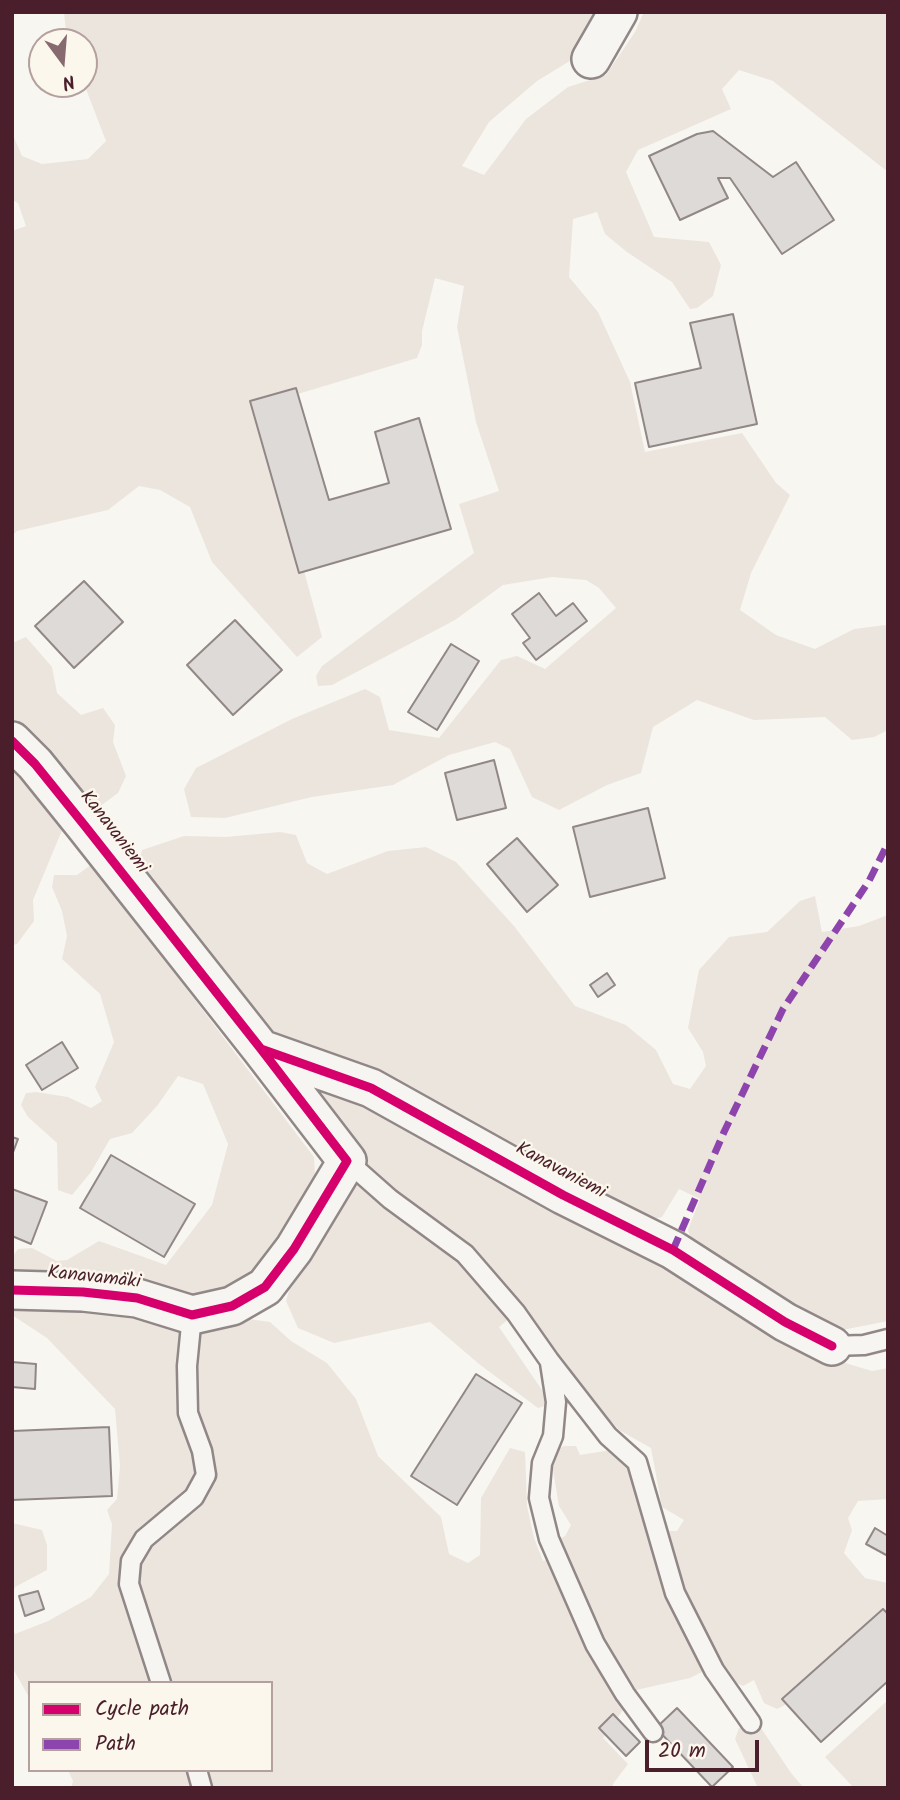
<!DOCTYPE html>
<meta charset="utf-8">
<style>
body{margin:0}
#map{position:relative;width:900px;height:1800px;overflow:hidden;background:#f8f6f0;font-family:Kalam,sans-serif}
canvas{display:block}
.frame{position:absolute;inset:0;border:14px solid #4a1f2b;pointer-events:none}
.legend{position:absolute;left:28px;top:1681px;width:245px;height:91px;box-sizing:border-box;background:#fbf7ec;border:2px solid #b4a19f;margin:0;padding:9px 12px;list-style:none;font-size:21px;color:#4a1f2b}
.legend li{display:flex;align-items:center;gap:14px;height:35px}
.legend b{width:35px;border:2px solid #b4a19f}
.north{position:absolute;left:28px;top:28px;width:70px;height:70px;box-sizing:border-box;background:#fbf7ec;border:2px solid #b4a19f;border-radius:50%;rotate:164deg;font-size:19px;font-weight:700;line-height:28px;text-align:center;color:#4a1f2b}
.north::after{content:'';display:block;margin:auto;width:24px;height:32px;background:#876a70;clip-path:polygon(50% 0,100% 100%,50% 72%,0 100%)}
.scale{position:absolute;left:645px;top:1740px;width:114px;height:32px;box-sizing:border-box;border:4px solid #4a1f2b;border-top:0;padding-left:9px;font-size:21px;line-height:24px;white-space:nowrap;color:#4a1f2b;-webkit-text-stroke:5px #fbf7ec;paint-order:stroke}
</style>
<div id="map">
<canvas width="900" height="1800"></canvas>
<div class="frame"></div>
<ul class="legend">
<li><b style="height:9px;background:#d6006c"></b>Cycle path</li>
<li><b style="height:9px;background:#8e44ad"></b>Path</li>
</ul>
<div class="north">N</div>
<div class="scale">20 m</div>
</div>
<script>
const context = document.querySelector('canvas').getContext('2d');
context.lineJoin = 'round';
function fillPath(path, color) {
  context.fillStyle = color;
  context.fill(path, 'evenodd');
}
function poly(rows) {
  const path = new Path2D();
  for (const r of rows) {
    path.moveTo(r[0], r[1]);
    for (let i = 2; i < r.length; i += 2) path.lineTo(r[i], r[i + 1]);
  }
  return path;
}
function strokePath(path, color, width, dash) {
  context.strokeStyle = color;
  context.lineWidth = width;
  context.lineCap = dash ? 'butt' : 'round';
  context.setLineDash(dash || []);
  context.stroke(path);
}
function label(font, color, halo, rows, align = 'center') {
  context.font = font + ' Kalam,sans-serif';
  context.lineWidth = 5;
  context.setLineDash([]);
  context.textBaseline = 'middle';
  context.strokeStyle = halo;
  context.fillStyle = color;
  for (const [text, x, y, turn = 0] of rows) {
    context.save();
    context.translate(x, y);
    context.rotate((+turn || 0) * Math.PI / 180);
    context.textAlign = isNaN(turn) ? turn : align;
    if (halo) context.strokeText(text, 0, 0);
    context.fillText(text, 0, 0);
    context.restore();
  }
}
fillPath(poly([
 [64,12,607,12,583,53,537,81,489,122,462,166,484,175,526,119,568,87,606,75,635,32,644,12,888,12,888,172,773,81,739,70,722,89,731,109,638,150,626,172,654,237,709,242,721,265,713,296,697,308,690,309,672,282,627,252,605,234,597,212,573,219,569,277,598,312,630,382,645,452,742,433,776,483,790,495,751,573,740,610,776,635,815,649,854,629,885,625,888,627,888,730,874,737,852,740,825,717,754,720,697,700,653,727,641,773,607,785,559,810,532,797,510,749,495,742,449,755,393,785,312,797,225,818,191,817,184,789,196,768,292,719,365,689,380,697,389,730,439,738,501,660,517,656,545,669,616,608,599,588,586,580,552,577,503,585,455,620,332,685,318,686,316,676,322,666,474,553,459,504,499,491,476,422,457,327,464,286,435,278,422,331,422,345,417,358,298,394,296,388,250,401,299,572,304,571,322,637,297,657,212,562,190,507,160,490,139,486,108,510,17,531,12,536,12,231,26,226,18,203,12,200,12,133,22,156,42,164,88,159,106,141,84,84,84,42,67,42],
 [26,637,52,667,57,693,81,715,103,708,115,725,113,742,126,776,118,793,91,813,12,730,12,643],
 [12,769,63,828,33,900,34,921,17,944,12,945],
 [280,832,296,835,307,863,327,874,388,851,426,847,456,862,514,926,575,1006,626,1025,656,1050,673,1084,690,1089,706,1066,703,1052,688,1028,699,970,729,937,767,932,800,901,815,896,822,932,859,926,888,915,888,1321,837,1331,696,1257,688,1230,700,1199,679,1189,662,1217,638,1222,267,1042,180,917,145,881,139,861,142,850,184,836,226,837],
 [92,864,314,1157,316,1193,241,1318,270,1322,291,1341,327,1363,356,1399,378,1456,441,1517,449,1554,468,1563,480,1555,481,1498,510,1448,525,1452,527,1506,534,1538,543,1561,549,1559,594,1655,593,1662,623,1710,603,1738,628,1764,613,1784,613,1788,71,1788,73,1781,68,1770,271,1770,271,1683,30,1683,30,1699,12,1667,12,1627,15,1634,48,1621,91,1597,109,1574,112,1524,107,1510,117,1499,120,1466,115,1409,47,1338,12,1315,12,1257,18,1249,32,1248,57,1261,67,1260,99,1241,166,1265,212,1205,228,1144,203,1084,178,1076,157,1106,132,1133,110,1139,91,1172,72,1195,58,1190,57,1143,28,1117,21,1105,26,1093,36,1092,68,1097,91,1108,102,1101,95,1087,114,1042,100,994,62,959,67,936,62,911,52,887,54,875,77,875],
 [300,1073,521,1181,812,1353,872,1371,888,1368,888,1499,858,1501,848,1518,852,1530,844,1553,865,1578,888,1583,888,1614,883,1609,783,1699,787,1704,777,1709,764,1703,754,1680,743,1686,708,1669,690,1678,636,1690,632,1683,624,1682,601,1641,557,1540,565,1536,571,1525,559,1506,552,1464,554,1451,564,1446,576,1446,580,1455,611,1450,629,1466,649,1531,677,1531,684,1520,662,1507,651,1448,619,1430,552,1356,520,1310,499,1327,546,1396,545,1406,538,1408,479,1364,430,1322,334,1343,298,1328,286,1301,297,1263,338,1191],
 [12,1523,42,1530,47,1545,47,1570,15,1587,12,1595],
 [888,1700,888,1788,852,1786,825,1757],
 [739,1728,761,1728,791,1773,804,1788,758,1788,735,1739]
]), '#ece5de');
const building = poly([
 [713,131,773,177,796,162,834,220,782,254,730,178,718,178,728,198,680,220,649,156,697,134,713,131],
 [733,314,757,424,649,447,635,383,701,368,690,323,733,314],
 [296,388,329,500,389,483,375,432,419,418,451,529,299,573,250,401,296,388],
 [84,581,123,622,74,668,35,626,84,581],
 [539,593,556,616,573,603,587,621,536,660,523,643,530,638,512,614,539,593],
 [235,620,282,670,233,715,187,665,235,620],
 [451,644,479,661,437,730,408,712,451,644],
 [494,760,506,808,457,820,445,773,494,760],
 [648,808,665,878,590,897,573,827,648,808],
 [517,838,558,885,527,912,487,864,517,838],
 [607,973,615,985,598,997,590,985,607,973],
 [62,1042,78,1068,42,1090,26,1065,62,1042],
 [12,1137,18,1139,12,1155,12,1137],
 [111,1155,195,1204,164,1257,80,1208,111,1155],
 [12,1189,47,1202,31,1244,12,1236,12,1189],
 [12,1362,36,1364,35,1389,12,1387,12,1362],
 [476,1374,522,1403,457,1505,411,1476,476,1374],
 [109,1427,112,1496,12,1500,12,1431,109,1427],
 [875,1528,888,1536,888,1556,866,1544,875,1528],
 [38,1591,44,1609,25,1616,19,1596,38,1591],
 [883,1609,888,1614,888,1681,821,1742,782,1699,883,1609],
 [677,1708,733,1767,712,1787,656,1728,677,1708],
 [613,1714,640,1742,626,1756,599,1728,613,1714]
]);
fillPath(building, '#dedad7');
strokePath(building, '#918787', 2);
const service = poly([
 [347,1161,390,1199,465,1254,516,1313,549,1360,608,1436,637,1462,675,1593,714,1670,751,1723],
 [832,1346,864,1345,888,1339],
 [550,1363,556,1402,553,1436,542,1463,539,1498,549,1539,595,1644,625,1694,653,1732],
 [161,1683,129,1584,131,1561,144,1539,194,1497,206,1475,202,1451,188,1413,187,1366,192,1315],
 [197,1770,202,1788]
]);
const minor = poly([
 [591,59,618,12],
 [12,741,35,764,85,826,261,1049,347,1161,294,1249,265,1287,232,1306,192,1315,137,1298,83,1292,12,1290],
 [261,1049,371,1088,563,1195,673,1250,785,1322,832,1346]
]);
strokePath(service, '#918787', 23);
strokePath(minor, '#918787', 42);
strokePath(service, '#f6f5f1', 18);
strokePath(minor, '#f6f5f1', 37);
strokePath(poly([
 [673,1250,724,1132,783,1009,869,881,888,843]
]), '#8e44ad', 7, [14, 7]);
strokePath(poly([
 [12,741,35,764,85,826,261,1049,347,1161,294,1249,265,1287,232,1306,192,1315,137,1298,83,1292,12,1290],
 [261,1049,371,1088,563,1195,673,1250,785,1322,832,1346]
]), '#d6006c', 9);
label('19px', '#4a1f2b', '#fbf7ec', [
 ["Kanavaniemi",113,833,52],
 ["Kanavaniemi",560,1172,28],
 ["Kanavamäki",94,1279,6]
]);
</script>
